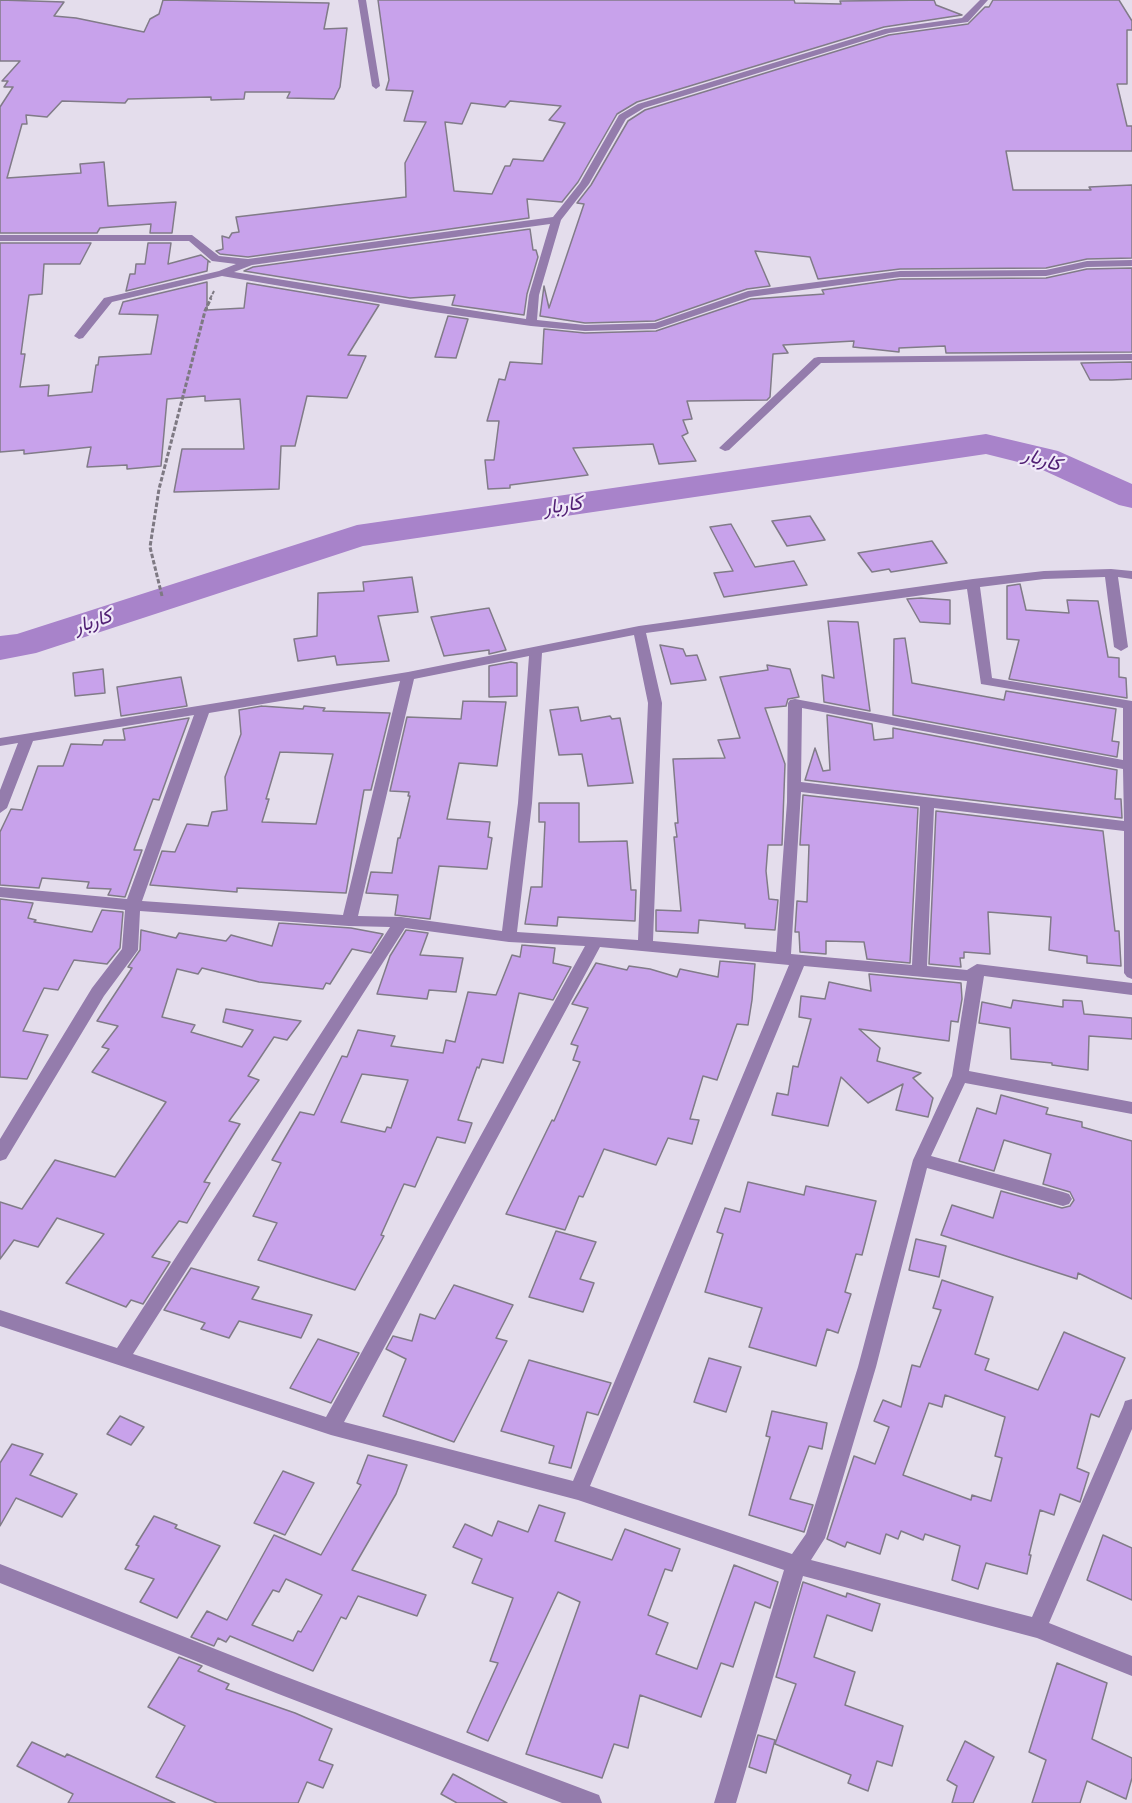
<!DOCTYPE html>
<meta charset="utf-8">
<style>
body{margin:0}
canvas{display:block;background:#e4ddec}
</style>
<canvas width="1132" height="1803"></canvas>
<script>
const context = document.querySelector('canvas').getContext('2d');
context.lineJoin = 'round';
function poly(rows) {
  const path = new Path2D();
  for (const r of rows) {
    path.moveTo(r[0], r[1]);
    for (let i = 2; i < r.length; i += 2) path.lineTo(r[i], r[i + 1]);
  }
  return path;
}
function fillPath(path, color) {
  context.fillStyle = color;
  context.fill(path, 'evenodd');
}
function strokePath(path, color, width, dash) {
  context.strokeStyle = color;
  context.lineWidth = width;
  context.lineCap = dash ? 'butt' : 'round';
  context.setLineDash(dash || []);
  context.stroke(path);
}
function label(font, color, halo, rows, align = 'center') {
  context.font = font + ' "Fira Sans Condensed",Vazirmatn,sans-serif';
  context.lineWidth = 4.5;
  context.setLineDash([]);
  context.textBaseline = 'middle';
  context.strokeStyle = halo;
  context.fillStyle = color;
  for (const [text, x, y, turn = 0] of rows) {
    context.save();
    context.translate(x, y);
    context.rotate((+turn || 0) * Math.PI / 180);
    context.textAlign = isNaN(turn) ? turn : align;
    if (halo) context.strokeText(text, 0, 0);
    context.fillText(text, 0, 0);
    context.restore();
  }
}
fillPath(poly([
 [986,434,1058,451,1132,484,1132,508,1119,505,1034,466,986,454,363,546,36,653,0,660,0,636,17,634,357,525,986,434]
]), '#a883ca');
const building = poly([
 [0,0,64,2,54,16,76,18,144,32,150,19,159,14,163,0,329,3,324,29,347,28,340,87,334,99,287,98,290,92,245,92,244,99,211,100,211,97,128,99,125,103,62,101,47,117,26,115,27,124,22,124,7,178,81,173,80,164,104,162,108,206,176,202,172,233,150,233,151,224,100,228,97,233,0,233,0,107,13,87,4,87,8,81,2,81,20,61,0,61,0,0],
 [378,0,794,0,795,3,841,4,840,1,934,0,936,5,962,15,884,27,637,102,617,114,578,182,562,202,527,199,529,218,248,257,220,254,216,251,223,249,222,236,229,238,232,233,239,232,236,217,406,197,405,163,426,122,404,121,413,91,386,90,389,80,378,0],
 [510,101,561,106,549,120,565,123,543,161,513,159,510,166,505,166,492,194,454,191,445,122,462,124,471,103,505,107,510,101],
 [993,0,1119,0,1132,21,1132,30,1127,30,1127,84,1117,84,1127,126,1132,126,1132,151,1006,151,1013,190,1091,190,1089,187,1132,185,1132,258,1087,259,1046,268,900,269,818,279,810,257,755,251,770,286,747,289,655,321,585,323,540,316,544,286,549,308,584,204,577,203,591,185,628,121,645,110,889,35,968,24,985,7,989,7,993,0],
 [530,229,533,250,536,250,538,257,527,294,524,315,452,305,455,295,410,298,244,271,253,267,530,229],
 [0,243,91,243,80,264,44,264,42,294,29,295,21,354,25,354,20,387,49,385,48,396,92,392,96,365,98,365,99,357,151,354,158,315,119,314,123,302,207,282,207,310,244,308,247,283,379,305,348,355,366,356,347,398,307,396,295,446,281,446,279,489,174,492,182,449,244,449,240,399,205,401,205,396,167,399,161,466,127,469,127,465,87,467,91,447,24,454,24,450,0,452,0,243],
 [148,243,171,243,168,264,201,255,210,262,208,261,207,271,126,291,130,274,135,274,136,264,145,264,148,243],
 [1132,268,1132,352,946,353,945,346,899,348,899,352,853,347,854,341,783,345,788,353,773,354,770,397,767,400,687,401,692,419,683,420,688,433,682,436,696,461,659,464,653,444,573,448,588,475,510,485,510,488,488,489,485,460,494,460,499,421,487,421,499,379,505,380,510,362,542,364,544,329,585,333,656,331,751,299,824,294,822,290,900,279,1046,278,1087,269,1132,268],
 [448,316,468,319,456,358,435,357,448,316],
 [1132,362,1132,379,1112,380,1090,380,1081,363,1132,362],
 [810,516,825,540,787,546,772,521,810,516],
 [731,524,755,567,794,561,807,585,724,597,714,573,733,571,710,527,731,524],
 [932,541,947,563,891,572,889,569,872,572,858,553,932,541],
 [412,577,418,612,378,616,389,661,337,665,335,656,298,661,294,639,317,636,318,593,364,591,363,582,412,577],
 [1020,584,1026,610,1069,613,1067,600,1098,601,1108,657,1119,658,1119,677,1126,678,1127,698,1009,679,1019,640,1007,639,1007,586,1020,584],
 [921,598,950,600,950,624,920,622,907,599,921,598],
 [489,608,506,650,489,654,489,650,444,656,431,617,489,608],
 [828,621,858,622,870,711,824,702,822,675,834,678,828,621],
 [905,638,912,683,1004,700,1006,691,1116,709,1112,741,1119,742,1117,757,893,715,894,639,905,638],
 [660,645,683,649,686,656,697,655,706,680,671,684,660,645],
 [511,662,517,663,517,696,489,697,489,666,511,662],
 [767,665,790,669,799,697,788,699,786,706,765,708,785,764,782,845,768,845,766,871,769,899,778,900,775,930,745,928,745,924,699,920,698,933,656,931,656,910,681,911,674,837,677,837,675,823,678,823,673,759,725,758,718,740,740,738,720,677,768,670,767,665],
 [103,669,105,693,75,696,73,673,103,669],
 [181,677,187,706,121,716,117,687,181,677],
 [463,701,506,702,497,766,459,763,447,819,490,822,488,837,492,838,487,869,439,866,430,919,395,915,398,895,366,893,371,872,392,873,398,838,400,838,410,796,408,796,409,792,390,791,407,717,461,719,463,701],
 [262,706,303,709,304,706,325,708,323,711,390,713,371,790,364,790,346,893,237,888,237,892,150,885,162,851,175,852,187,824,208,826,212,812,227,810,225,777,241,734,239,710,262,706],
 [280,752,333,754,316,824,262,822,269,799,266,799,280,752],
 [578,707,581,721,610,716,612,719,620,718,633,783,588,786,582,754,559,755,550,710,578,707],
 [827,715,872,724,874,740,893,738,893,728,1117,770,1115,799,1121,799,1122,818,805,780,815,748,823,771,830,770,827,715],
 [189,718,159,800,153,799,134,850,142,850,125,897,108,895,111,889,87,888,89,882,42,878,39,888,0,885,0,832,11,809,22,810,38,766,63,766,71,744,102,745,104,740,125,740,123,729,189,718],
 [803,795,918,808,910,963,867,959,864,942,826,941,826,954,800,952,799,932,795,932,797,901,807,902,809,845,800,845,803,795],
 [539,803,579,803,579,842,627,841,631,890,636,890,635,921,558,917,557,926,525,924,531,887,542,887,545,822,539,822,539,803],
 [936,811,1103,831,1115,931,1119,931,1121,966,1087,963,1087,956,1049,950,1051,917,988,912,990,954,964,952,964,958,960,958,961,967,929,964,936,811],
 [0,899,33,903,28,918,36,920,34,922,92,932,102,910,123,912,120,948,107,964,74,960,58,990,44,988,23,1031,48,1035,27,1079,0,1077,0,899],
 [279,923,351,928,383,934,371,953,352,949,330,984,326,983,323,989,259,982,202,968,198,974,177,969,162,1017,195,1025,191,1032,242,1047,253,1030,223,1022,226,1009,301,1021,287,1040,274,1037,248,1076,259,1080,229,1121,240,1124,204,1182,210,1183,187,1223,179,1221,152,1257,170,1262,143,1304,131,1300,126,1307,66,1283,104,1234,57,1218,38,1247,14,1240,0,1259,0,1202,22,1209,55,1160,115,1177,166,1102,92,1072,109,1049,102,1047,118,1026,97,1021,132,968,128,967,140,950,141,930,176,938,179,933,226,941,231,935,272,946,279,923],
 [406,930,428,933,420,955,463,958,456,992,429,990,427,999,377,994,390,956,406,930],
 [522,945,555,948,553,963,571,967,553,1000,519,993,503,1063,482,1059,479,1068,477,1067,458,1120,472,1123,465,1143,437,1137,415,1187,404,1184,381,1235,384,1236,355,1290,258,1260,277,1223,253,1216,281,1163,272,1160,300,1112,314,1115,342,1056,347,1057,358,1030,395,1036,391,1046,443,1053,446,1040,455,1042,468,992,496,995,512,955,520,957,522,945],
 [362,1074,408,1080,391,1128,387,1127,385,1132,341,1122,362,1074],
 [720,961,755,964,752,1000,748,1025,737,1024,717,1080,703,1076,690,1119,699,1120,692,1144,668,1138,656,1165,604,1149,583,1197,579,1196,565,1230,506,1214,552,1120,554,1121,580,1062,573,1060,578,1046,571,1044,588,1008,572,1004,596,963,627,970,629,966,650,969,677,977,680,969,718,977,720,961],
 [869,974,961,983,962,999,958,1022,951,1021,949,1041,859,1029,880,1048,877,1061,921,1073,913,1078,933,1098,928,1117,896,1110,903,1084,868,1103,841,1077,828,1126,772,1115,777,1093,788,1095,793,1066,798,1067,811,1019,799,1017,801,996,825,999,829,982,871,991,869,974],
 [1013,1000,1063,1007,1063,1000,1082,1001,1084,1014,1132,1018,1132,1039,1089,1036,1088,1070,1052,1065,1052,1063,1011,1059,1010,1028,979,1023,982,1002,1011,1008,1013,1000],
 [1001,1095,1048,1108,1046,1114,1082,1122,1082,1127,1132,1141,1132,1299,1078,1273,1077,1279,941,1235,952,1205,993,1218,1001,1191,1062,1208,1070,1206,1074,1200,1070,1192,1043,1184,1051,1154,1004,1140,994,1171,959,1161,977,1108,996,1114,1001,1095],
 [748,1182,804,1195,806,1186,876,1201,862,1255,856,1254,845,1292,851,1294,838,1333,827,1329,816,1366,749,1347,762,1308,705,1292,723,1234,717,1232,725,1208,740,1212,748,1182],
 [556,1231,596,1242,580,1279,594,1283,583,1312,529,1297,556,1231],
 [916,1239,946,1246,939,1277,909,1270,916,1239],
 [191,1268,259,1287,252,1299,312,1315,301,1338,239,1321,229,1338,201,1329,205,1323,164,1310,191,1268],
 [942,1280,993,1297,975,1354,989,1359,985,1370,1038,1390,1064,1332,1125,1358,1099,1417,1091,1414,1077,1468,1089,1473,1080,1502,1060,1494,1054,1515,1040,1510,1029,1555,1031,1555,1027,1574,986,1563,978,1589,952,1580,960,1546,925,1534,923,1540,901,1531,898,1539,886,1534,880,1554,847,1542,845,1547,827,1539,854,1456,875,1464,889,1427,874,1421,883,1400,901,1407,912,1365,920,1367,941,1310,933,1308,942,1280],
 [945,1395,1005,1417,995,1456,1002,1458,991,1501,972,1495,971,1500,903,1475,929,1403,942,1407,945,1395],
 [454,1285,513,1305,496,1338,507,1341,454,1442,383,1416,406,1359,386,1349,393,1336,412,1341,420,1314,435,1319,454,1285],
 [318,1339,359,1353,331,1403,290,1388,318,1339],
 [709,1358,741,1367,726,1412,694,1402,709,1358],
 [529,1360,611,1383,598,1415,587,1412,571,1468,549,1463,554,1446,501,1431,529,1360],
 [772,1411,827,1423,822,1449,809,1446,790,1499,813,1505,804,1532,749,1515,770,1437,766,1436,772,1411],
 [120,1416,144,1427,131,1445,107,1434,120,1416],
 [12,1444,43,1454,30,1475,77,1494,62,1517,16,1498,0,1526,0,1463,12,1444],
 [368,1455,407,1465,396,1494,352,1570,426,1595,417,1616,358,1596,346,1619,341,1617,313,1671,230,1636,226,1642,218,1638,214,1646,191,1637,207,1611,227,1620,274,1535,321,1555,361,1485,357,1483,368,1455],
 [286,1579,322,1595,301,1632,298,1631,293,1641,252,1625,273,1590,279,1592,286,1579],
 [283,1471,314,1483,285,1535,254,1523,283,1471],
 [539,1505,565,1513,555,1541,612,1560,625,1529,680,1549,672,1571,665,1569,648,1615,668,1623,656,1654,697,1669,734,1565,778,1582,770,1608,755,1602,733,1667,721,1663,701,1717,640,1695,628,1748,614,1744,602,1778,526,1754,580,1602,558,1592,488,1741,467,1732,498,1663,490,1661,513,1598,472,1583,482,1559,453,1547,465,1524,492,1536,498,1521,528,1532,539,1505],
 [154,1516,177,1525,175,1528,220,1546,177,1618,140,1602,154,1579,125,1569,139,1546,136,1545,154,1516],
 [1103,1535,1132,1548,1132,1600,1087,1580,1103,1535],
 [803,1582,846,1597,847,1593,880,1604,872,1631,827,1615,814,1657,855,1672,845,1705,903,1726,892,1766,877,1761,868,1791,848,1783,851,1775,775,1744,796,1684,776,1677,803,1582],
 [179,1657,202,1666,198,1671,229,1684,226,1689,295,1713,332,1729,319,1760,333,1765,323,1788,307,1782,298,1803,217,1803,156,1777,185,1726,148,1707,179,1657],
 [1057,1663,1107,1683,1092,1739,1132,1758,1132,1778,1126,1799,1087,1781,1080,1803,1032,1803,1046,1760,1029,1752,1057,1663],
 [758,1735,775,1740,766,1773,749,1767,758,1735],
 [965,1741,994,1757,973,1803,952,1803,957,1786,947,1780,965,1741],
 [32,1742,65,1757,67,1754,175,1803,68,1803,73,1794,17,1766,32,1742],
 [453,1774,507,1803,457,1803,441,1794,453,1774]
]);
fillPath(building, '#c8a2eb');
strokePath(building, '#817b88', 1.5);
strokePath(poly([
 [210,299,214,291]
]), '#7e7983', 2, [4, 1.5]);
strokePath(poly([
 [162,596,150,547,159,489,205,311,211,298]
]), '#7e7983', 3, [4.5, 2]);
fillPath(poly([
 [358,0,366,0,380,86,376,89,372,86,358,0],
 [980,0,988,0,968,22,889,33,644,108,626,119,589,184,561,220,539,295,537,320,585,325,655,323,748,291,900,271,1046,270,1087,261,1132,260,1132,266,1087,267,1046,276,900,277,750,297,656,329,585,331,531,326,427,311,222,276,112,302,83,338,79,339,74,336,104,298,219,271,236,264,212,261,189,241,0,241,0,235,192,235,219,256,248,259,553,217,580,183,619,115,638,104,885,29,962,18,980,0],
 [550,224,529,295,526,319,234,272,252,265,550,224],
 [1132,354,1132,360,821,363,729,450,725,451,719,448,814,358,818,357,1132,354],
 [1111,569,1132,571,1132,579,1118,577,1128,647,1121,651,1114,647,1105,577,1044,579,980,587,992,678,1132,701,1132,979,1127,977,1124,973,1124,831,934,808,927,966,967,970,977,964,1132,983,1132,995,984,976,969,1071,1132,1102,1132,1114,965,1083,931,1156,1063,1192,1069,1194,1072,1199,1069,1204,1063,1206,927,1168,876,1367,825,1538,811,1560,1032,1617,1123,1407,1125,1401,1132,1399,1132,1429,1049,1623,1132,1656,1132,1676,1037,1638,803,1576,736,1803,714,1803,784,1570,578,1500,331,1435,0,1326,0,1310,117,1348,390,927,349,926,140,911,138,950,104,996,6,1159,0,1161,0,1139,92,988,122,949,125,910,0,897,0,887,127,899,194,715,33,741,7,808,0,813,0,790,18,743,0,746,0,738,408,672,639,626,973,579,1044,571,1111,569],
 [967,589,981,684,1123,708,1123,760,795,699,790,700,788,703,787,802,776,952,653,941,662,703,646,633,967,589],
 [634,635,648,703,638,940,517,932,532,803,542,653,634,635],
 [529,656,518,803,502,931,401,917,358,916,414,679,529,656],
 [400,681,343,915,142,901,209,713,400,681],
 [802,708,1123,769,1124,821,801,782,802,708],
 [801,792,920,806,912,965,791,954,801,792],
 [405,928,509,942,585,946,326,1417,133,1354,405,928],
 [600,947,789,965,573,1481,344,1422,600,947],
 [804,966,967,981,952,1076,913,1160,858,1367,806,1534,792,1554,590,1486,804,966],
 [0,1564,276,1673,591,1792,599,1795,602,1803,562,1803,276,1693,0,1583,0,1564]
]), '#947cac');
label('italic 20px', '#512074', '#f1eaf9', [
 ["کاربار",1042,460,18],
 ["کاربار",563,506,-8],
 ["کاربار",93,622,-18]
]);
</script>
